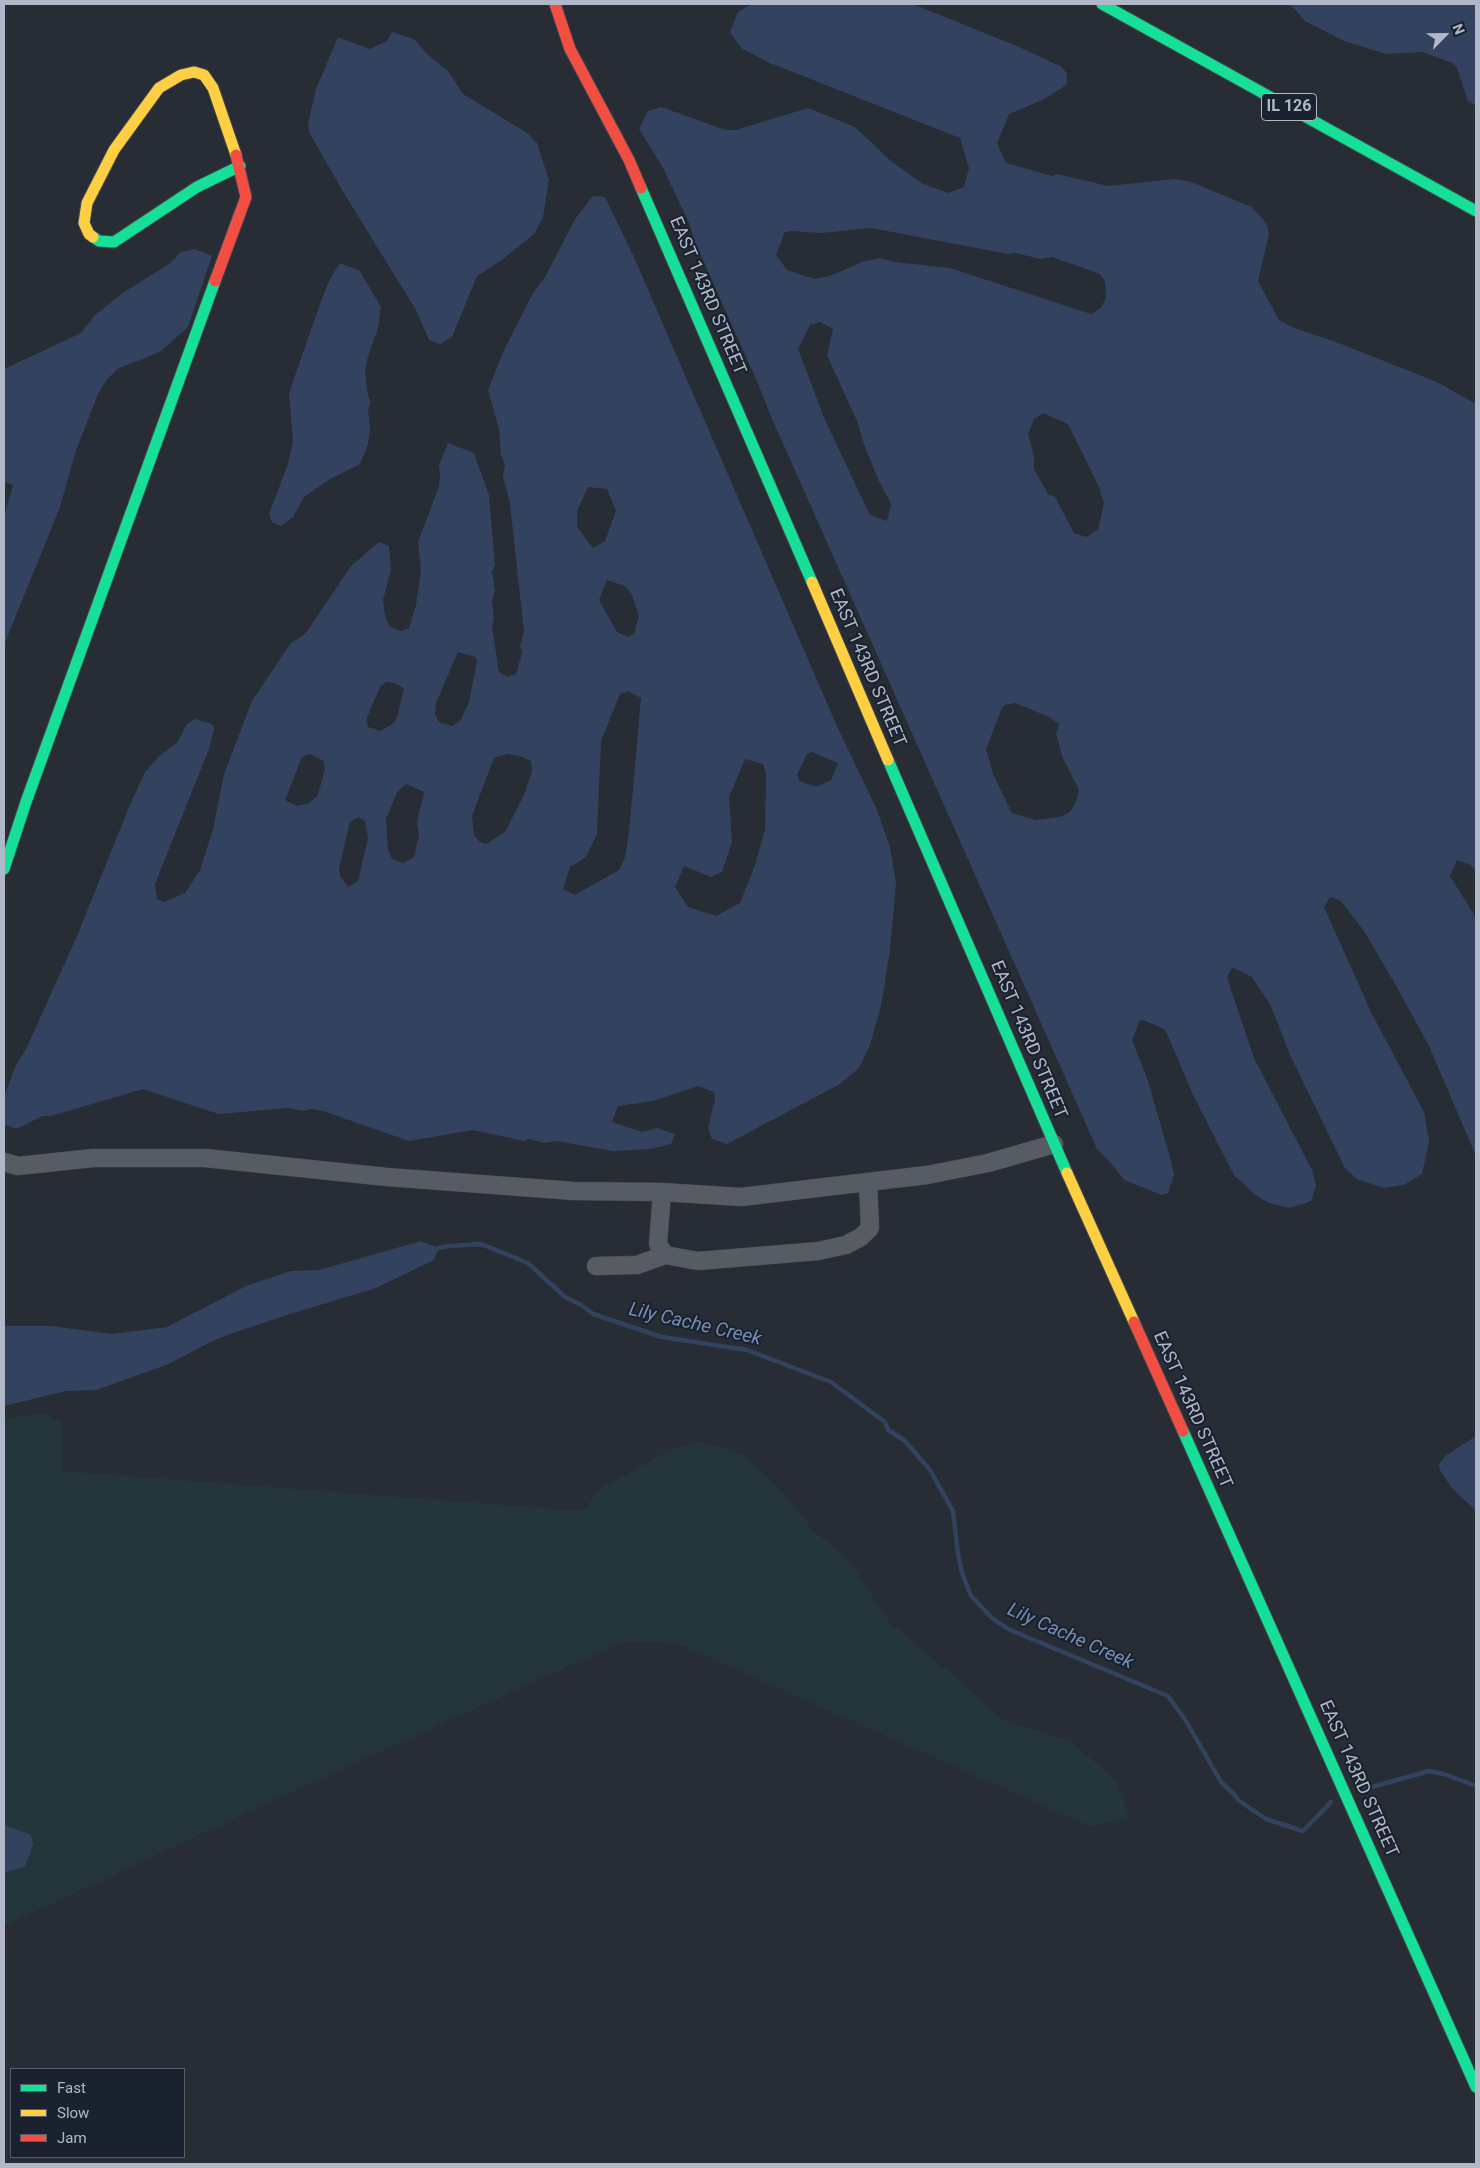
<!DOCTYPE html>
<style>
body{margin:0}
#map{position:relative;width:1480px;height:2168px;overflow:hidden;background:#272c35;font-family:Roboto,sans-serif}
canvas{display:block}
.frame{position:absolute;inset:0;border:5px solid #b0b8c7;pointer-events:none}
.legend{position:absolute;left:10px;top:2068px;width:175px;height:90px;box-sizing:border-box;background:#1a2230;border:1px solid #565e6c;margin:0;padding:6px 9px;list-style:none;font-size:15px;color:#b0b8c7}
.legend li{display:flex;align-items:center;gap:10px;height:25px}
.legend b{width:25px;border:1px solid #565e6c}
.north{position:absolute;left:1420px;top:10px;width:50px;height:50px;-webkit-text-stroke:4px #1a2230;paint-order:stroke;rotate:67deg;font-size:14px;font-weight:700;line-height:20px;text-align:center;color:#b0b8c7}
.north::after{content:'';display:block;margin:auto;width:18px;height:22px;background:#b0b8c7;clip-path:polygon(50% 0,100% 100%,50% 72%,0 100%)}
</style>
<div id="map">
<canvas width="1480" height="2168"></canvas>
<div class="frame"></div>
<ul class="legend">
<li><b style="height:6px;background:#16e098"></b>Fast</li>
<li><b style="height:6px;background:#ffcf43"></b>Slow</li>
<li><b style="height:6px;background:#f24e42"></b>Jam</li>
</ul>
<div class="north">N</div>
</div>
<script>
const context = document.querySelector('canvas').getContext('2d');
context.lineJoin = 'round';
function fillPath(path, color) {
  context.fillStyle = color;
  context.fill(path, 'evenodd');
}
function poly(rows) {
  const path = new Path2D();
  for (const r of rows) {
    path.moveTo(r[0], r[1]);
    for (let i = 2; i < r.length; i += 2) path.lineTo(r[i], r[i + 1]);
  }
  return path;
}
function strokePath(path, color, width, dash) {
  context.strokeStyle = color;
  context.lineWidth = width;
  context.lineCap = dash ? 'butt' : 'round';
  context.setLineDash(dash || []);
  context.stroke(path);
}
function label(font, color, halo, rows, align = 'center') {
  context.font = font + ' Roboto,sans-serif';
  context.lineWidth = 4;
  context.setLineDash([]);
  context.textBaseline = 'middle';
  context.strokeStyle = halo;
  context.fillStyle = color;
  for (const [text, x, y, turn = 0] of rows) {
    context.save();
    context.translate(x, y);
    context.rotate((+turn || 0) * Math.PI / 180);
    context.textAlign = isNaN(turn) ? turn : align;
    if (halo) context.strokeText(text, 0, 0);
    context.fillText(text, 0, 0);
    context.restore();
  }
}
fillPath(poly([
 [47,1413,63,1425,61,1471,582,1511,604,1486,619,1479,667,1451,697,1441,743,1454,784,1493,812,1529,851,1563,890,1623,959,1680,1003,1720,1072,1741,1115,1781,1130,1818,1090,1826,679,1644,624,1641,291,1792,4,1926,4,1418]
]), '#24363b');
fillPath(poly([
 [752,4,913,4,1019,47,1062,67,1067,74,1067,83,1062,88,1042,100,1009,114,997,143,1006,163,1052,176,1057,174,1108,186,1175,179,1191,182,1252,207,1266,223,1269,233,1258,281,1279,320,1294,328,1336,342,1437,382,1476,404,1476,870,1469,864,1457,860,1450,876,1473,913,1476,923,1476,1156,1429,1046,1394,982,1364,931,1340,900,1330,897,1324,907,1371,1012,1424,1112,1429,1141,1422,1174,1404,1185,1383,1188,1357,1179,1345,1168,1290,1055,1271,1006,1252,977,1232,967,1227,978,1254,1058,1313,1172,1316,1186,1311,1201,1290,1208,1269,1203,1254,1194,1234,1175,1193,1095,1168,1036,1164,1029,1145,1021,1140,1020,1132,1040,1148,1081,1171,1161,1174,1175,1168,1193,1162,1195,1124,1180,1115,1168,1097,1149,773,421,756,379,694,240,690,225,662,166,639,129,648,111,661,107,726,130,736,130,808,108,855,127,892,162,923,184,949,193,964,187,969,168,960,138,770,63,741,48,730,32,738,12],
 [871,228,1008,254,1015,253,1041,259,1052,257,1100,274,1105,282,1106,297,1101,308,1091,314,950,268,894,262,880,258,862,262,830,276,814,279,787,270,776,255,785,232,792,231,821,233],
 [820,322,833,329,827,355,857,421,864,444,878,479,891,504,887,521,870,515,825,420,798,349,810,325],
 [1043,413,1068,424,1098,485,1104,503,1098,530,1086,537,1074,533,1055,497,1048,494,1034,469,1034,456,1028,434,1034,419],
 [1015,703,1049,717,1059,724,1056,733,1062,756,1079,790,1076,802,1070,812,1060,817,1036,820,1012,813,993,774,986,749,1001,710,1005,705],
 [1290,4,1476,4,1476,105,1468,101,1457,68,1453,63,1422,52,1386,54,1344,41,1305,21],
 [392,32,414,39,428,55,448,71,463,94,527,133,537,143,549,180,543,217,535,233,502,260,477,276,452,337,440,344,429,340,416,310,342,190,309,132,308,124,316,89,338,37,370,49,387,41],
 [593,196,605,197,633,255,836,724,877,810,890,847,896,882,890,950,881,1006,870,1045,859,1068,840,1084,727,1144,712,1139,708,1128,715,1099,714,1092,698,1086,653,1101,618,1106,612,1122,642,1132,657,1128,675,1134,671,1144,650,1149,613,1151,557,1141,545,1143,529,1139,524,1141,473,1130,409,1141,323,1111,311,1109,303,1111,288,1108,219,1114,143,1089,51,1116,43,1116,16,1129,4,1124,4,1097,15,1067,27,1047,77,936,129,807,145,772,159,756,177,743,187,724,195,719,212,724,214,729,209,749,155,884,157,899,164,902,185,893,200,870,213,829,224,774,252,701,290,644,306,633,351,566,379,542,389,546,391,569,383,600,385,616,390,627,401,631,409,628,416,605,421,571,418,542,439,486,440,474,439,465,448,443,474,453,489,495,495,565,492,572,495,591,492,601,494,619,492,627,499,672,508,677,516,674,522,653,520,645,524,632,510,504,503,476,505,464,501,455,499,429,488,390,505,348,532,295,540,283,544,279,575,219],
 [588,487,607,489,616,511,605,541,593,548,577,527,577,511],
 [607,580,625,586,631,593,639,616,634,634,628,637,617,632,599,600],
 [458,652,475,657,477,661,469,702,460,721,452,726,439,722,435,714,436,703],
 [386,682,394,683,404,688,398,714,394,723,380,731,368,727,366,720,380,687],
 [628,691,641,698,629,833,625,857,619,870,575,895,563,889,570,867,586,857,597,834,601,741,620,694],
 [812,752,838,763,831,780,819,786,813,786,800,781,797,775,807,754],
 [310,754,323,761,325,768,318,795,309,803,297,806,285,800,302,757],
 [508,754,520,756,531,761,532,771,524,795,505,832,486,844,480,842,474,835,472,816,492,763,495,757],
 [745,759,763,764,766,774,765,830,755,865,740,903,716,916,688,907,675,887,684,866,711,877,722,872,732,842,729,797],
 [406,784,424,792,417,821,419,835,414,857,403,863,392,859,388,850,386,819,397,792],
 [359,817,365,821,368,838,358,881,348,887,340,876,339,869,350,822],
 [195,249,212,256,188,327,160,352,117,369,106,381,98,394,75,453,60,507,4,645,4,517,13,485,4,482,4,369,81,333,94,316,124,292,169,264,181,252],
 [340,263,360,271,381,307,378,328,368,356,365,371,368,396,371,402,368,409,370,430,368,444,360,464,330,479,304,497,293,517,281,526,272,522,269,514,288,464,293,441,289,393,321,301,330,279],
 [421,1241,439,1248,434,1260,376,1288,287,1315,219,1338,166,1365,96,1390,66,1391,4,1406,4,1326,51,1326,112,1334,167,1327,248,1285,291,1271,319,1270],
 [1476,1436,1476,1511,1451,1487,1440,1470,1439,1464,1445,1456],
 [4,1825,31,1835,33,1845,25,1866,4,1873]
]), '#33435f');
strokePath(poly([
 [439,1248,449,1246,481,1244,528,1263,565,1297,583,1306,593,1314,662,1337,747,1350,831,1382,885,1422,888,1430,904,1440,930,1470,953,1511,958,1554,962,1573,971,1596,992,1618,1008,1629,1168,1696,1186,1721,1221,1782,1234,1794,1238,1800,1266,1819,1303,1831,1331,1802],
 [1365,1789,1429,1771,1444,1774,1476,1786]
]), '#33435f', 4.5);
const street = poly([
 [4,1162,18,1166,93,1158,205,1158,387,1177,574,1191,662,1192,741,1197,927,1175,988,1163,1054,1144],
 [662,1192,658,1244,665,1255,698,1261,818,1251,846,1245,861,1237,870,1228,868,1183],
 [596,1266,637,1265,665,1255]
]);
const fast = poly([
 [1102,4,1476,211],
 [641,188,812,582],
 [93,237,99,241,114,242,197,187,240,166],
 [888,760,1067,1173],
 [4,869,26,802,215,281],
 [1183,1431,1476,2087]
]);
const slow = poly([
 [93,237,89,234,84,223,87,203,114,150,159,88,181,75,194,72,204,75,213,88,236,155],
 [812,582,888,760],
 [1067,1173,1134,1322]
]);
const jam = poly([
 [555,4,570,49,629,160,641,188],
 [215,281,246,197,236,155],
 [1134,1322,1183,1431]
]);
strokePath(street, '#43474e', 19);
strokePath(fast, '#43474e', 13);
strokePath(slow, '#43474e', 13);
strokePath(jam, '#43474e', 13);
strokePath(street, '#575b63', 18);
strokePath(fast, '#16e098', 11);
strokePath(slow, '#ffcf43', 11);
strokePath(jam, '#f24e42', 11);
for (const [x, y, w] of [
 [1289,107,55]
]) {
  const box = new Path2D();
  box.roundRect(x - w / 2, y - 13.5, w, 27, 4);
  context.fillStyle = '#1a2230';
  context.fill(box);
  strokePath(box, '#b0b8c7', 1);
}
label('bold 16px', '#b0b8c7', null, [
 ["IL 126",1289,107]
]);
label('18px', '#b0b8c7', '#1a2230', [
 ["EAST 143RD STREET",707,296,67],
 ["EAST 143RD STREET",867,668,67],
 ["EAST 143RD STREET",1028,1040,67],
 ["EAST 143RD STREET",1192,1410,66],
 ["EAST 143RD STREET",1358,1779,66]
]);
label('italic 19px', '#778cb1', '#1a2230', [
 ["Lily Cache Creek",695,1325,13],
 ["Lily Cache Creek",1070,1637,24]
]);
</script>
